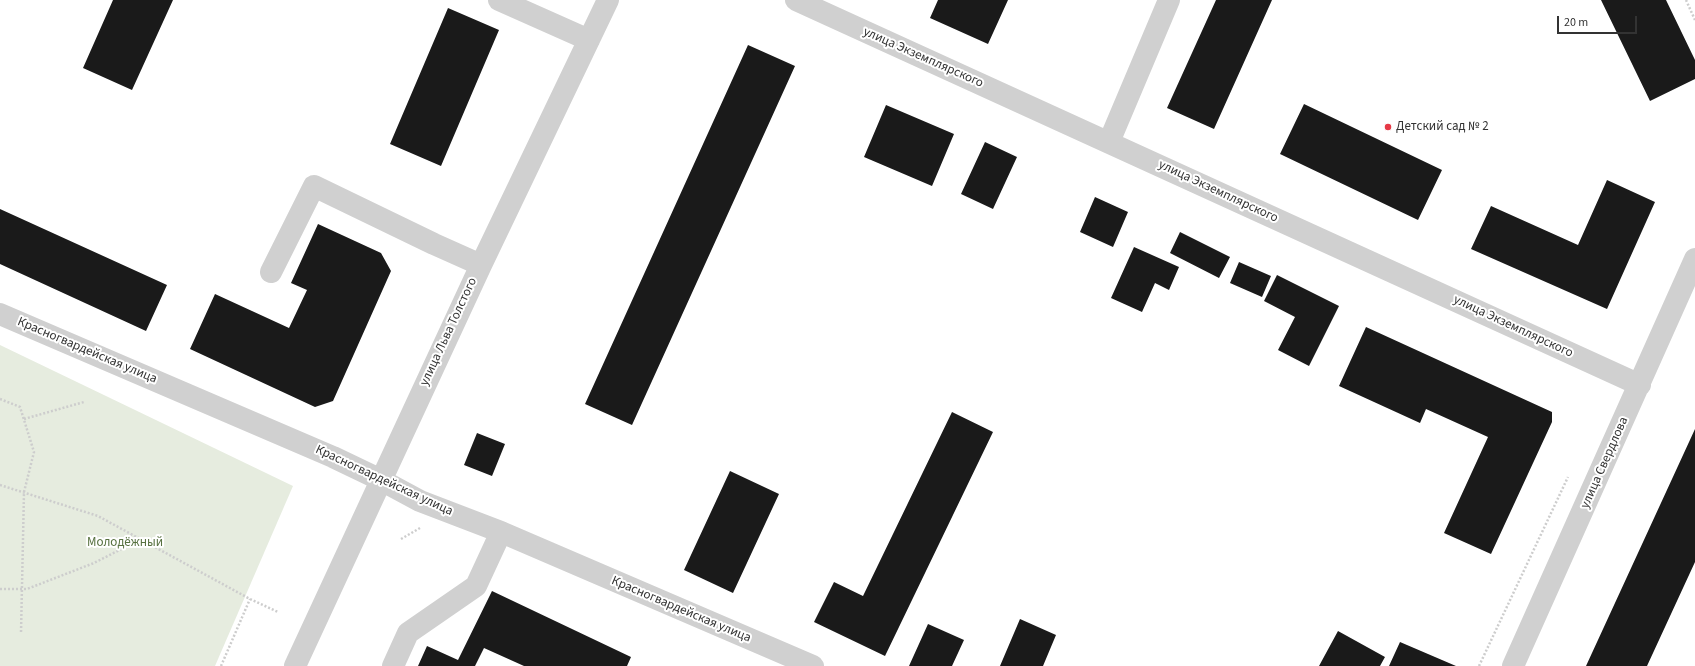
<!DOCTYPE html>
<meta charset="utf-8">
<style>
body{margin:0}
#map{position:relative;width:1695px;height:666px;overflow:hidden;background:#fff;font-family:"Source Sans 3",sans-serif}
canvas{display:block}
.scale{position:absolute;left:1557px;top:16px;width:80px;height:18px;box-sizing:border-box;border:2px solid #333;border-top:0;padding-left:5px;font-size:12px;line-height:14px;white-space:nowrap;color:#333;-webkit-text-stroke:3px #fff;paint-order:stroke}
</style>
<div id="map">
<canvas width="1695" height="666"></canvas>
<div class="scale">20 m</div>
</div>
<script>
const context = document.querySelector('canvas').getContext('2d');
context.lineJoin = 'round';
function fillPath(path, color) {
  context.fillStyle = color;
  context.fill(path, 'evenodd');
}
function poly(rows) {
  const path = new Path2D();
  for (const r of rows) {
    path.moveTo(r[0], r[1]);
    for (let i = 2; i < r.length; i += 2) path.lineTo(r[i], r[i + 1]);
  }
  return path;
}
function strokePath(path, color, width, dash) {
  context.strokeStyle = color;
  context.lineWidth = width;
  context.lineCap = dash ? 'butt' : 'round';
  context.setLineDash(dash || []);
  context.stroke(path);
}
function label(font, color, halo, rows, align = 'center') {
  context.font = font + ' "Source Sans 3",sans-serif';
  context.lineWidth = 4;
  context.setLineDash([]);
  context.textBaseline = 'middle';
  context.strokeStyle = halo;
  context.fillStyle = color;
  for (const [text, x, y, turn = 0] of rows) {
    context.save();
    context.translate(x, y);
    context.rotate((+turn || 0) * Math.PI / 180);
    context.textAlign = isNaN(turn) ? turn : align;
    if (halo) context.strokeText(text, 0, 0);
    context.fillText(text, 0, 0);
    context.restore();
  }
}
fillPath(poly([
 [0,345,293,486,215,666,0,666]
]), '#e6ecdf');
fillPath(poly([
 [113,0,173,0,132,90,83,68],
 [938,0,1008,0,988,44,930,18],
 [1216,0,1272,0,1214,129,1167,108],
 [1601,0,1666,0,1695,60,1695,79,1650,101],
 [448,8,499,30,441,166,390,144],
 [748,45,795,66,632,425,585,404],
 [1304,104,1442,170,1418,220,1280,154],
 [886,105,954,134,932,186,864,157],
 [985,142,1017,157,993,209,961,194],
 [1607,180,1655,202,1607,309,1471,249,1491,206,1578,245],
 [1095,197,1128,212,1113,247,1080,232],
 [0,209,167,285,146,331,0,264],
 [318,224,381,253,391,271,333,401,315,407,190,349,215,294,289,328,307,290,291,283],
 [1180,232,1230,257,1219,278,1170,253],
 [1134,247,1179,267,1169,290,1155,283,1142,312,1111,298],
 [1239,262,1271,276,1262,297,1230,283],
 [1277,275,1339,306,1309,366,1278,350,1295,317,1264,301],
 [1366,327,1552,412,1552,422,1491,554,1444,533,1488,437,1426,409,1420,423,1339,386],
 [952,412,993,432,885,656,814,622,834,582,863,596],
 [1695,429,1695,562,1647,666,1586,666],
 [477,433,505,444,492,476,464,465],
 [730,471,779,494,733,593,684,570],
 [492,591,631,657,627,666,524,666,484,648,475,666,418,666,427,646,458,660],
 [1020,619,1056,635,1043,666,1000,666],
 [928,624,964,640,952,666,909,666],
 [1338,631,1385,657,1380,666,1319,666],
 [1400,642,1456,666,1389,666]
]), '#1a1a1a');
strokePath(poly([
 [1686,0,1695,20],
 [0,399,20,407,34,452,24,492,21,633],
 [24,419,84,402],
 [0,485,98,516,250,599,278,612],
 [401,539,420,528],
 [0,589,27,589,94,563,141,539],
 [221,666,250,599],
 [1479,666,1568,477]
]), '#cdcdcd', 2.5, [2, 2]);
strokePath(poly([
 [499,0,589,40],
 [796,0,1640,385],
 [1109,142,1169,0],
 [271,272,314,186,434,244,481,265],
 [0,314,333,457,381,480,420,501,501,532,813,666],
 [295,666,481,265,608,0],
 [393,666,408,633,476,586,501,532],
 [1513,666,1695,259]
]), '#d0d0d0', 22);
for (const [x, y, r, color] of [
 [1388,127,4,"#e63946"]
]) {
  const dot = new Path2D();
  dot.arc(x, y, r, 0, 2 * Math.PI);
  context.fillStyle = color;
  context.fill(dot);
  strokePath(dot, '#fff', 1.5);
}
label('13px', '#333', '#fff', [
 ["улица Экземплярского",923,58,24],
 ["улица Экземплярского",1218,192,25],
 ["улица Экземплярского",1513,327,25],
 ["улица Льва Толстого",449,332,-65],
 ["Красногвардейская улица",87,351,23],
 ["улица Свердлова",1605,463,-66],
 ["Красногвардейская улица",384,481,25],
 ["Красногвардейская улица",681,610,23]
]);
label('13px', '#333', '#fff', [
 ["Детский сад № 2",1396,127]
], 'left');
label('13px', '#56703f', '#fff', [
 ["Молодёжный",125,543]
]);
</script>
